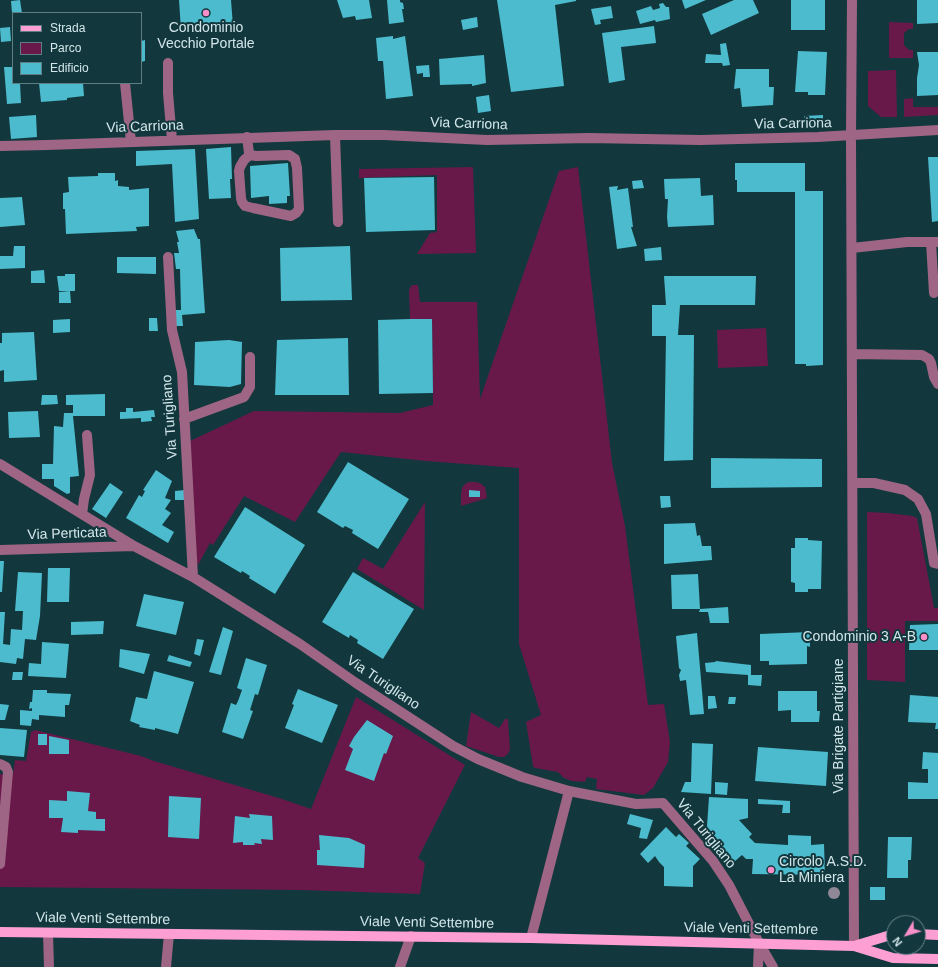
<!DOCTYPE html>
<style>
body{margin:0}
#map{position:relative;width:938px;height:967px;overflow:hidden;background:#12383e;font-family:Arial,sans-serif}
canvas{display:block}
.legend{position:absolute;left:12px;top:12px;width:130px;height:72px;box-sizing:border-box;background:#12383e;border:1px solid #5f7e83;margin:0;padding:5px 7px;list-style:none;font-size:12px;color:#d2e6ea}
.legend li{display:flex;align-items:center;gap:8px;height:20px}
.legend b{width:20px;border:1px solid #5f7e83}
.north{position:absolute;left:886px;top:915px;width:40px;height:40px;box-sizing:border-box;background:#12383e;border:1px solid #5f7e83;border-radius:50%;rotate:232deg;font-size:11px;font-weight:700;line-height:16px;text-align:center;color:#d2e6ea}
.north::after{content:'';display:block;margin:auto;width:14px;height:18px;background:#f98fc9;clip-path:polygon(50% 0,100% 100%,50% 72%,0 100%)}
</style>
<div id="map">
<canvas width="938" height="967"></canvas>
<ul class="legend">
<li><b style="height:5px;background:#fd9fd2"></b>Strada</li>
<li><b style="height:11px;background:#68194a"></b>Parco</li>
<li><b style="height:11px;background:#4cbbcd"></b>Edificio</li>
</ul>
<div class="north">N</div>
</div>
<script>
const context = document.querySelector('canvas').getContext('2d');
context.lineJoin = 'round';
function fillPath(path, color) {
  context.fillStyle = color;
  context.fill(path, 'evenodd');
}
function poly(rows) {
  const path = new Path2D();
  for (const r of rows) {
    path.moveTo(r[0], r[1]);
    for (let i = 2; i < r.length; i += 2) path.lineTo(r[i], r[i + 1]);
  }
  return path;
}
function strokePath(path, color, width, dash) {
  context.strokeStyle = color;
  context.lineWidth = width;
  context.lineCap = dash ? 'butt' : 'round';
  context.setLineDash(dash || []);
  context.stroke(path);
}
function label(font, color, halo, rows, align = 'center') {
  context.font = font + ' Arial,sans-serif';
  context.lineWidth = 4;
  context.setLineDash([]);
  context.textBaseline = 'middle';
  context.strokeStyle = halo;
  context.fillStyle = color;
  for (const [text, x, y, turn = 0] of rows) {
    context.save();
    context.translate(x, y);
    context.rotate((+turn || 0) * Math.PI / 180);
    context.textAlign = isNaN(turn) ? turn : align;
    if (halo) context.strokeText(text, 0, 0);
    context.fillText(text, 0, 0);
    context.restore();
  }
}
fillPath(poly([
 [889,22,913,23,913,29,909,29,904,33,904,45,909,50,913,50,913,58,889,58],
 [896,70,897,117,881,117,868,106,868,71],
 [913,98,913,107,938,107,938,115,904,117,904,99],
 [473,167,476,253,417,254,430,233,437,232,437,175,359,178,359,169],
 [578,167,612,463,625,526,648,705,664,704,670,742,668,762,653,788,644,795,596,789,597,779,587,777,585,782,572,781,564,778,558,772,535,768,533,766,526,722,541,715,519,644,519,468,426,461,341,452,295,522,244,496,213,545,210,543,198,565,196,559,190,441,254,411,400,413,433,405,432,319,410,319,409,290,412,285,418,285,420,302,477,302,480,399,559,171],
 [766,328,768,366,718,368,717,330],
 [469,482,475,482,480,483,485,487,487,498,461,506,461,494,462,488,465,484],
 [425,502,424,610,357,569,363,558,383,569],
 [867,512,888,513,912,516,917,518,934,608,938,608,938,621,905,621,905,682,867,680],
 [356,697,465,765,418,858,425,863,420,894,301,890,0,887,0,774,13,775,15,760,26,761,31,732,35,730,141,756,154,761,282,799,311,809],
 [471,712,499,728,505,719,508,719,510,749,508,754,504,757,499,757,466,746]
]), '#68194a');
fillPath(poly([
 [20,0,22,13,12,13,11,1],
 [179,0,231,0,233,26,181,30],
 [337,0,369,0,372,18,356,20,355,16,343,18],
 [387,0,400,0,400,2,403,3,404,9,402,9,404,22,389,24],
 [497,0,576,0,576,1,555,5,564,86,511,92],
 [682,0,706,0,685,9],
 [734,0,753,0,759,13,711,35,702,14],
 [791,0,825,0,825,30,791,30],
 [917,0,938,0,938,23,917,24],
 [663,3,666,7,669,7,670,19,656,22,655,20,640,24,636,11,651,6,653,10,660,8,659,4],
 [611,6,613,18,600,20,601,24,595,25,591,9],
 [477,17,478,27,463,30,461,20],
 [654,26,656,43,621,47,625,80,609,83,602,33],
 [10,27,11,41,1,42,0,28],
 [393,36,393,39,405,36,413,96,386,99,383,61,378,61,376,38],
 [145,40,145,61,141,62,141,41],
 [726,43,730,65,723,66,722,63,705,63,706,54,721,55,720,44],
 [798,51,827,52,825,95,808,95,808,92,795,92],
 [917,52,938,52,938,95,917,96,917,78,919,65],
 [484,55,486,83,472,86,472,84,440,85,439,59],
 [429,65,430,77,423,77,423,73,417,74,416,66],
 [4,67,13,67,13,83,20,83,21,103,7,104],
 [736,69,769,69,769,87,774,87,773,105,742,107,740,88,734,89],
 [39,83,83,83,84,96,67,98,67,100,41,102],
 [489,95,491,111,478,113,476,97],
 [36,115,37,137,11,139,9,117],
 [823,115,823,123,804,124,804,116],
 [231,147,232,179,230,179,231,198,209,199,206,149],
 [195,149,199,219,175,222,172,164,136,166,136,151],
 [928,157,938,157,938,221,932,222],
 [288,163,290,196,287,196,287,203,269,204,269,196,251,198,250,166],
 [735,163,805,163,805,191,823,191,823,365,806,366,806,364,795,364,795,192,737,192,737,180,735,180],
 [98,173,115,173,115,181,118,180,118,186,129,187,129,190,149,188,149,226,136,227,137,231,66,234,65,209,63,209,63,193,69,192,68,177,98,176],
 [434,177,435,230,366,232,364,178],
 [700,178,701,196,713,195,714,225,668,227,667,217,668,199,665,199,664,179],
 [642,180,644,188,633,189,632,181],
 [618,186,617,190,628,188,633,227,631,227,637,246,617,249,609,187],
 [22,197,25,225,0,227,0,198],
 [194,229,198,239,200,239,205,313,182,315,183,326,175,326,174,310,181,310,180,269,176,269,174,253,179,253,177,242,179,242,176,231],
 [14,246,25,246,25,268,0,269,0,256,13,256],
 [350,246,352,300,281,301,280,248],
 [661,247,662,260,645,261,644,249],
 [117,257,156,257,156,274,117,273],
 [44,270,45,283,31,283,31,271],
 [65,274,75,274,75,291,59,291,57,276,65,276],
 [664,276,756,276,755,305,680,305,678,335,694,335,693,460,664,461,666,336,652,336,652,305,666,305],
 [70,291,71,303,59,303,59,292],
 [149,318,157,318,158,331,149,331],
 [70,319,70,332,53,333,53,320],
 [410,319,432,319,433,393,379,394,378,320],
 [34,332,37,380,4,382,4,370,0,371,0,343,2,343,2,333],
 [348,338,349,395,275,395,277,340],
 [229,340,242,342,241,384,230,387,194,385,195,342],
 [105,394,105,416,73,416,79,476,70,477,70,493,67,494,54,486,54,479,42,479,42,464,53,464,54,426,63,427,64,413,73,413,73,405,66,405,66,395],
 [42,395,57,395,58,404,41,405],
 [126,408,133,408,133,412,154,410,155,417,151,417,152,421,141,422,141,418,120,419,120,412,126,412],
 [38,411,40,437,9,438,8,412],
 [711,458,822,459,822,487,711,488],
 [348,462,409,499,378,549,352,533,353,530,345,526,343,528,317,512],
 [156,470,172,481,165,498,171,500,165,509,171,513,162,525,174,532,168,543,126,518,139,495,142,497,145,491,143,490],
 [110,483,123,492,106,518,92,509],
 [185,490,186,500,175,500,175,491],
 [469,490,480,491,480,497,469,497],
 [660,496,670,496,671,507,661,508],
 [245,507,305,545,275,594,249,578,250,576,242,571,241,573,214,557],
 [695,523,697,536,700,535,702,546,711,546,712,560,664,564,664,524],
 [795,538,808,538,808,540,822,541,821,589,808,589,808,592,795,592,795,583,791,582,791,548,795,548],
 [0,561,4,561,2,592,0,592],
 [48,568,70,568,69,602,47,602],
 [18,572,42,573,40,616,36,640,25,639,23,659,17,658,16,664,0,662,0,612,5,612,3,644,10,645,11,629,22,630,23,611,15,611],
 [353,572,414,609,383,659,357,643,358,640,350,635,349,638,322,622],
 [698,574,700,609,672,609,671,575],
 [144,594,184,602,176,635,136,626],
 [728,607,729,623,710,623,708,612,699,612,700,609],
 [104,621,103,634,71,635,71,622],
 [938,624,938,650,909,650,910,625],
 [223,627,233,631,221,675,209,672],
 [810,632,810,647,807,646,807,664,769,665,769,661,760,661,760,634],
 [697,633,704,714,690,715,686,680,680,681,679,675,681,670,679,668,676,636],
 [197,639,204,640,200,656,194,654],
 [42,642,69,644,66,678,28,676,29,663,41,664],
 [120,649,150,654,144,674,119,667],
 [169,655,192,662,190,667,167,661],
 [246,658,267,665,258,695,255,694,250,710,253,711,243,739,222,732,231,703,236,705,238,701,242,690,237,688],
 [716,661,751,665,751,675,762,675,761,686,748,685,748,675,706,672,705,663,715,662],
 [154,671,194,682,178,734,155,728,155,730,139,727,140,725,130,721,136,697,147,699],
 [13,672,23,672,22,680,12,680],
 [298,689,338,705,322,743,285,728,294,705,292,704],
 [33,690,47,690,47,693,71,694,69,705,65,705,65,717,39,715,39,720,32,719,31,726,20,725,20,710,32,711,32,708,29,709,30,702,32,702],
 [778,691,817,691,817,711,820,711,819,722,791,722,791,710,778,711],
 [910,695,938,697,938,729,935,729,936,723,908,722],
 [708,696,715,696,717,708,708,709],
 [729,697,736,697,735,704,728,704],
 [0,704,9,705,5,720,0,720],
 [367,720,393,736,386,754,384,753,374,781,345,770,353,749,349,746,354,737],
 [0,728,27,730,24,757,0,755],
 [38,734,47,734,47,745,38,745],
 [49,736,69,740,69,754,49,754],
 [692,743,713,744,711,794,681,792,685,782,691,782],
 [758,747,828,752,826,786,755,781],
 [923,752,938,753,938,799,908,799,908,782,928,783,928,769,922,769],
 [715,782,728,783,727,795,715,794],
 [67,791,90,793,88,811,96,812,96,819,105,819,105,831,78,830,78,833,61,832,63,818,49,818,49,800,67,801],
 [169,796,201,798,199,839,168,837],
 [709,797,748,799,748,818,739,820,752,834,749,837,755,843,788,845,788,835,811,836,811,845,824,844,825,875,752,874,753,859,746,859,742,855,734,862,705,828,707,826],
 [758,799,790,801,790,813,782,813,783,805,758,804],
 [249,814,272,816,273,840,261,839,262,844,254,843,255,845,243,845,243,842,233,843,235,816,250,818],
 [630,814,653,820,647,839,639,838,641,828,627,824],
 [666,827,676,837,679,834,689,843,686,846,700,859,693,866,693,887,664,886,664,867,659,862,655,856,648,863,640,854],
 [319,835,349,838,365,845,364,868,317,865,317,850,320,850],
 [888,837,912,837,911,860,908,860,908,878,887,878],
 [870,887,885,887,885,900,870,900]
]), '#4cbbcd');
strokePath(poly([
 [852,0,851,136,854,946],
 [168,63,168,93,172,140],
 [125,83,131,142],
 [335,135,338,222],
 [247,137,249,153,250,155,256,156,289,155,295,159,297,168,299,209,296,213,291,216,253,208,245,206,242,202,241,198,239,171,240,167,244,160,250,155],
 [0,146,47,145,335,135,384,135,487,140,589,138,700,140,818,137,938,130],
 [931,242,934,293],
 [852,248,907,242,938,242],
 [168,257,172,330,182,372,193,577],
 [852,354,922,355,929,359,931,363,934,377,938,384],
 [184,419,244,397,250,387,250,357],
 [0,464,134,546,193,577,300,644,356,683,453,746,478,759,522,777,569,791,636,804,663,803,713,861,729,885,759,943,773,967],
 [853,483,874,483,905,490,918,499,926,514,934,563,938,564],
 [82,514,84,499,90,475,87,435],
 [0,550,134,546],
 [0,764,6,767,8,772,0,864],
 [48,933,49,967],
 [531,938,569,791],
 [166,967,169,934],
 [400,967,411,936],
 [758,967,759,943]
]), '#9f6584', 10);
strokePath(poly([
 [0,932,531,938,854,946,893,958,938,959],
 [918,934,938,935],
 [854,946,894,934]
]), '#fd9fd2', 10);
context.fillStyle = '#908797';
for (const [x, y] of [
 [834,893]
]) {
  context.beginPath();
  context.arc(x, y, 6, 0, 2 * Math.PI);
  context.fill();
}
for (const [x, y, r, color] of [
 [206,13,4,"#f98fc9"],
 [924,637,4,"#f98fc9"],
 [771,870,4,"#f98fc9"]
]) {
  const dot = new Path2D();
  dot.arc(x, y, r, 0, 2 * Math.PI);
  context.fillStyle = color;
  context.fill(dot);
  strokePath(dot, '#12383e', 1.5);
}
label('14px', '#d2e6ea', '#12383e', [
 ["Condominio",206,28],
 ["Vecchio Portale",206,44],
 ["Condominio 3 A-B",916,637,"right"],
 ["Circolo A.S.D.",779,862,"left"],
 ["La Miniera",779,878,"left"]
]);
label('14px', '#d2e6ea', '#12383e', [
 ["Via Carriona",469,124,2],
 ["Via Carriona",793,124,-1],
 ["Via Carriona",145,127,-2],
 ["Via Turigliano",170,417,-94],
 ["Via Perticata",67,534,-2],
 ["Via Turigliano",383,683,34],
 ["Via Brigate Partigiane",839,726,-90],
 ["Via Turigliano",706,834,51],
 ["Viale Venti Settembre",103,919,1],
 ["Viale Venti Settembre",427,923,1],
 ["Viale Venti Settembre",751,929,1]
]);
</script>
